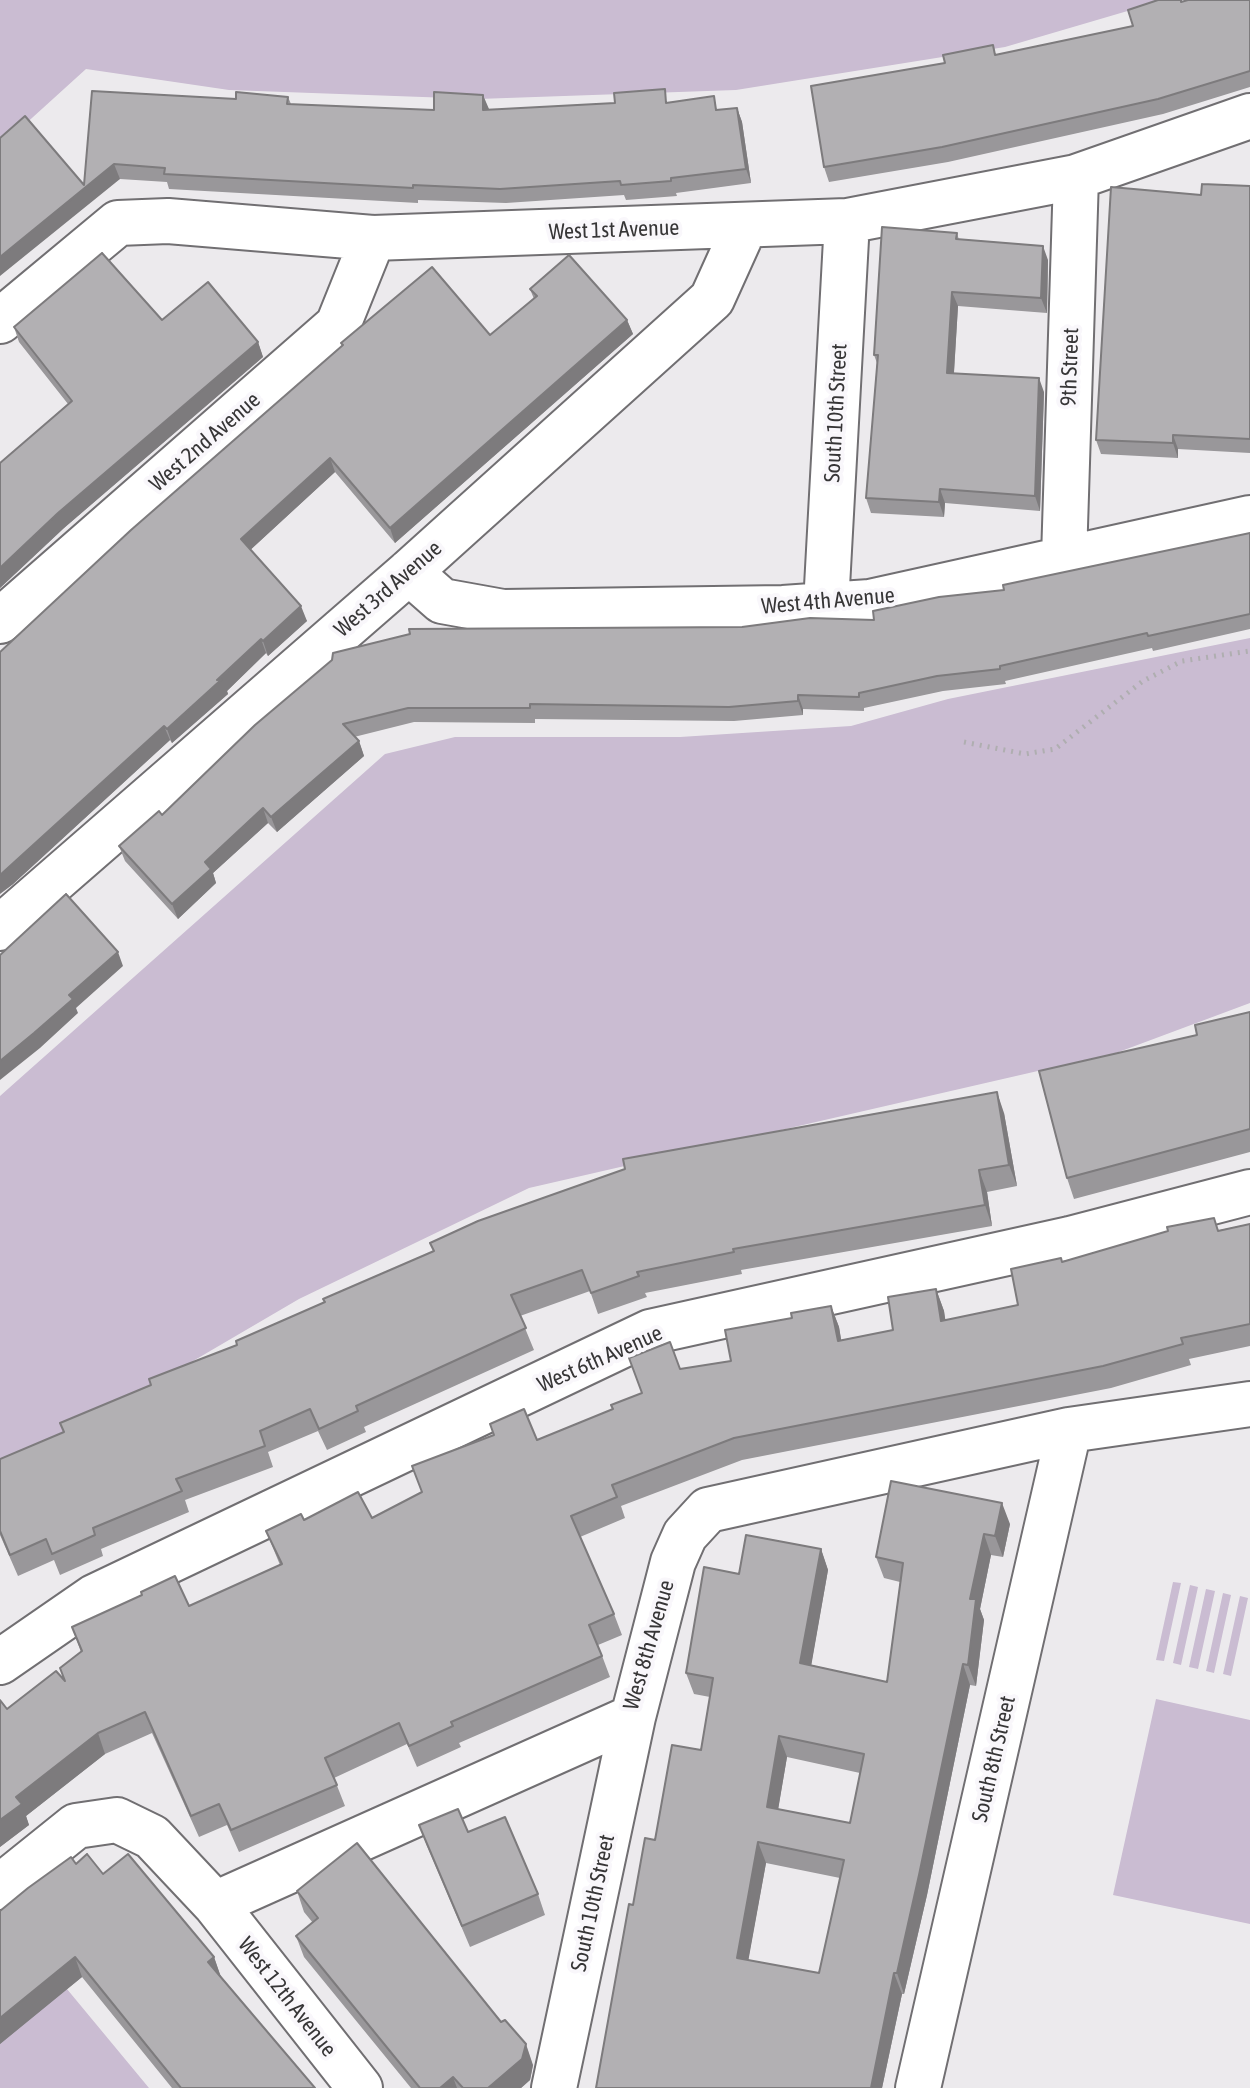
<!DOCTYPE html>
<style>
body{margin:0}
canvas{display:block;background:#eceaed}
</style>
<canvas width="1250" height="2088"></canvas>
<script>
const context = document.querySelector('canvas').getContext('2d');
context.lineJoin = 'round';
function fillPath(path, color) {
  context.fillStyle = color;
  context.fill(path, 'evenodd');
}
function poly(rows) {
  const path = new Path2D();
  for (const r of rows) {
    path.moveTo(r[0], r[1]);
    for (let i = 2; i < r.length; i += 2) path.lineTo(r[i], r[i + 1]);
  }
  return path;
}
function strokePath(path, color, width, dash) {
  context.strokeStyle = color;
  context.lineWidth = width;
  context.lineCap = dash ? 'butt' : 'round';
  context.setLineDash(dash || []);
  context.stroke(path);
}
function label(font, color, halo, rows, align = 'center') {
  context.font = font + ' "Asap Condensed",sans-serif';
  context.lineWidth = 8;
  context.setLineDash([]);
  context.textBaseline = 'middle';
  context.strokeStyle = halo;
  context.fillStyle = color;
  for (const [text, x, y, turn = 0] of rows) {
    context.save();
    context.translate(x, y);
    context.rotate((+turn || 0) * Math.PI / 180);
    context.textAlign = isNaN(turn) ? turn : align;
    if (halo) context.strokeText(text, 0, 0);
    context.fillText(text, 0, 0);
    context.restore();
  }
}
fillPath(poly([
 [0,0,1165,0,1005,47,736,90,478,99,229,90,86,69,0,147],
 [1250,638,1250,1003,1116,1053,529,1188,299,1299,0,1474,0,1096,385,754,455,737,680,737,851,726,948,699],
 [1173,1582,1181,1583,1164,1661,1156,1660],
 [1190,1585,1198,1587,1181,1665,1173,1663],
 [1206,1589,1215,1591,1198,1669,1189,1667],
 [1223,1593,1231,1595,1214,1673,1206,1671],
 [1240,1596,1248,1598,1231,1676,1223,1674],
 [1156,1699,1250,1720,1250,1924,1113,1895],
 [57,1977,149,2088,0,2088,0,2029]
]), '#cabcd2');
const minor = poly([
 [0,321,118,223,168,221,373,238,847,221,1076,177,1250,116],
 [1064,558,1076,177],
 [409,572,442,601,503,612,783,608,870,602,1250,518],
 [826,605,847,221],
 [0,621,338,325,373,238],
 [0,928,409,572,712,299,745,226],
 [0,1662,94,1597,650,1332,1070,1239,1250,1192],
 [0,1887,76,1826,117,1820,152,1837,215,1904,633,1717,673,1562,685,1535,708,1510,1069,1430,1250,1404],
 [215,1904,360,2088],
 [554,2088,633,1717],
 [918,2088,1069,1430]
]);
strokePath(minor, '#716f72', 48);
strokePath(poly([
 [964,742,1025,754,1055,749,1143,681,1182,661,1250,651]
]), '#afaeb0', 5, [2, 6]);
strokePath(minor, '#fff', 44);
fillPath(poly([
 [1250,0,1250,87,1163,114,948,162,829,182,824,167,997,55,1133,26,1182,2],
 [92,91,236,99,288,97,291,104,434,110,489,110,670,103,719,110,737,108,742,122,751,183,676,193,677,196,626,200,624,195,506,203,418,200,418,203,169,189,167,182,120,179,84,185],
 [1250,186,1250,453,1178,449,1178,458,1101,454,1096,440,1201,195],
 [957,233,959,240,1048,260,1047,313,958,306,954,373,1044,392,1040,511,945,503,944,517,871,513,866,498,877,363,874,355],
 [530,289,627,320,633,334,395,543,335,472,250,550,307,621,268,656,266,653,227,691,228,694,172,743,170,740,12,885,342,346,341,343,490,335,534,299],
 [162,320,258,342,263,357,64,528,0,588,0,463,68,404,19,342,14,327],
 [1250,533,1250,629,1153,651,1152,648,1005,681,1006,684,943,691,864,708,864,711,803,709,803,715,734,721,535,719,535,723,414,722,354,737,359,741,364,756,277,832,268,823,213,873,216,883,178,919,125,861,119,846,162,815,255,725,742,627,874,620],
 [1250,1012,1250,1152,1074,1199,1067,1178,1197,1035],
 [1004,1113,1017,1186,987,1192,992,1226,741,1270,742,1274,645,1293,647,1297,598,1314,590,1291,520,1316,534,1350,364,1427,366,1432,327,1450,318,1431,268,1452,273,1467,185,1500,189,1512,101,1549,103,1556,60,1575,54,1560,18,1576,0,1535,0,1459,64,1432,325,1302,434,1251,430,1243],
 [1250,1224,1250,1346,1189,1359,1191,1365,1111,1388,742,1460,621,1506,625,1518,580,1537,614,1614,622,1635,598,1645,610,1677,459,1743,461,1747,417,1767,407,1744,334,1778,345,1806,239,1852,227,1825,199,1837,152,1733,105,1754,26,1816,29,1825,0,1847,7,1709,64,1679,60,1668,81,1652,72,1627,189,1606,280,1565,266,1531,304,1520,372,1518,422,1492,494,1435,490,1424,537,1440,613,1409,642,1393,680,1369,731,1361,792,1318,831,1306,839,1327,841,1340,893,1330,936,1289,944,1311,945,1321,1018,1305,1062,1261],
 [1010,1524,1003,1557,991,1555,980,1609,984,1620,976,1686,970,1685,927,1895,904,1994,902,1994,882,2088,596,2088,633,1905,655,1840,701,1750,710,1697,694,1694,686,1673,739,1574,821,1549,828,1570,811,1665,887,1682,900,1582,884,1578,876,1557],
 [787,1757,860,1773,850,1823,778,1809],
 [766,1863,840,1878,819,1973,748,1960],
 [419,1825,468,1832,538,1894,545,1915,470,1947,427,1846],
 [76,1864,103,1874,214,1957,221,1978,315,2088,172,2088,82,1977,0,2044,0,1911],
 [297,1891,533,2065,530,2080,521,2088,411,2088,304,1957,296,1936,313,1923,304,1912]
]), '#99979a');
fillPath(poly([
 [483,95,489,109,483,110],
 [737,108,742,122,751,183,746,169],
 [114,164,120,179,0,276,0,257],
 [1043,246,1048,260,1047,313,1041,298],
 [952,292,958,306,953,387,947,373],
 [627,320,633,334,395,543,390,528],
 [258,342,263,357,64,528,0,588,0,568,58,513],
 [1039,378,1044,392,1040,511,1035,496],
 [1173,435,1178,449,1178,458,1173,443],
 [330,458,335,472,246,554,241,539],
 [940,489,945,503,944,517,939,502],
 [301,606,307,621,268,656,263,641],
 [261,639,266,653,227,691,228,694,172,743,167,729],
 [798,695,803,709,803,715,798,701],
 [164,726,170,740,12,885,0,894,0,875],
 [359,741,364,756,277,832,271,817],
 [263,808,268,823,213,873,216,883,178,919,172,904,205,862],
 [118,952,123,966,76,1008,78,1013,40,1048,0,1080,0,1061,69,995],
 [997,1092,1004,1113,1017,1186,1009,1165],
 [979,1170,987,1192,992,1226,985,1205],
 [936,1289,944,1311,949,1343,941,1321],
 [831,1306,839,1327,845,1362,838,1341],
 [1002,1503,1010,1524,1003,1557,995,1536],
 [984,1534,991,1555,980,1609,984,1620,976,1686,968,1665,970,1599],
 [821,1549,828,1570,808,1684,800,1663],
 [963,1664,970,1685,927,1895,904,1994,897,1973],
 [98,1733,105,1754,26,1816,29,1825,0,1847,0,1820,16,1797],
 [779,1736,787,1757,775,1828,767,1807],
 [758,1842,766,1863,745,1979,737,1958],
 [75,1957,82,1977,0,2044,0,2018],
 [214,1957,221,1977,215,1982,208,1962],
 [894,1973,902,1994,882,2088,871,2088],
 [526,2044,533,2065,530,2080,521,2088,488,2088],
 [453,2077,457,2088,440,2088]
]), '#7d7b7d');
const building = poly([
 [1158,0,1181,0,1181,2,1188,0,1250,0,1250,71,1158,99,942,147,824,167,811,86,945,63,943,55,993,45,995,55,1133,26,1128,10,1158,0],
 [665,89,666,103,714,96,716,110,737,108,746,169,671,178,671,181,621,185,620,181,500,189,413,185,413,188,164,174,165,168,114,164,0,257,0,138,25,116,84,185,92,91,236,99,236,92,288,97,287,104,434,110,434,92,483,95,483,110,615,103,614,93,665,89],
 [1202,184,1250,186,1250,439,1173,435,1173,443,1096,440,1111,187,1201,195,1202,184],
 [882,227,957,233,956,239,1043,246,1041,298,952,292,947,373,1039,378,1035,496,940,489,939,502,866,498,878,355,874,355,882,227],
 [102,253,162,320,208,282,258,342,58,513,0,568,0,463,72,401,14,327,102,253],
 [569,255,627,320,390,528,330,458,241,539,301,606,263,641,261,639,217,680,222,679,167,729,164,726,0,875,0,652,131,530,343,345,341,343,432,267,490,335,537,296,530,289,569,255],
 [1250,533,1250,614,1148,636,1147,633,1000,666,1000,669,937,676,859,693,859,697,798,695,798,701,729,707,530,704,530,708,408,708,343,724,359,741,271,817,263,808,205,862,211,869,172,904,119,846,159,811,162,815,255,725,332,660,333,653,410,634,409,629,742,627,810,618,874,620,873,611,939,597,1004,590,1003,585,1250,533],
 [66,894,118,952,69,995,73,999,34,1033,0,1061,0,955,66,894],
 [1250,1012,1250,1129,1067,1178,1039,1071,1197,1035,1195,1025,1250,1012],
 [997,1092,1009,1165,979,1170,985,1205,733,1249,734,1252,637,1272,639,1276,591,1293,582,1270,511,1295,526,1328,356,1406,358,1411,319,1429,310,1409,260,1431,265,1446,176,1479,182,1491,93,1528,95,1535,52,1554,46,1539,10,1555,0,1531,0,1459,64,1432,60,1423,151,1385,149,1379,237,1345,236,1341,325,1302,323,1299,434,1251,430,1243,478,1221,625,1169,623,1159,997,1092],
 [1214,1218,1218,1231,1250,1224,1250,1324,1181,1338,1183,1344,1103,1366,734,1438,612,1485,617,1497,571,1516,614,1614,589,1625,602,1656,451,1722,453,1726,409,1746,399,1723,325,1758,337,1785,231,1830,219,1804,191,1816,145,1712,98,1733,16,1797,22,1804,0,1820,0,1700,7,1709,56,1671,65,1681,60,1668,82,1651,72,1627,142,1595,141,1592,175,1576,189,1606,282,1564,266,1531,301,1514,304,1520,358,1492,372,1518,422,1492,412,1466,494,1435,490,1424,524,1409,537,1440,613,1409,611,1405,642,1393,629,1358,670,1342,680,1369,731,1361,725,1330,792,1318,791,1313,831,1306,838,1341,893,1330,888,1297,936,1289,941,1321,1018,1305,1011,1269,1061,1258,1062,1262,1168,1231,1167,1227,1214,1218],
 [891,1481,1002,1503,995,1536,984,1534,970,1599,976,1599,968,1665,963,1664,919,1875,897,1973,894,1973,871,2088,596,2088,629,1904,633,1905,645,1838,655,1840,672,1745,701,1750,713,1678,686,1673,704,1567,739,1574,746,1535,821,1549,800,1663,887,1682,903,1563,876,1557,891,1481],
 [779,1736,864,1754,850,1823,767,1807,779,1736],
 [758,1842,844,1860,819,1973,737,1958,758,1842],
 [458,1809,468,1832,505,1817,538,1894,462,1926,419,1825,458,1809],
 [357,1843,501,2022,505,2020,526,2044,522,2059,488,2088,463,2088,453,2077,440,2088,420,2088,296,1936,318,1918,297,1891,357,1843],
 [87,1854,103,1874,128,1854,214,1957,208,1962,315,2088,181,2088,75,1957,0,2018,0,1911,28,1888,71,1857,76,1864,87,1854]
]);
fillPath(building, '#b2b0b3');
strokePath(building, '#7d7b7d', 2);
label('22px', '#373637', '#f9f7fb', [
 ["West 1st Avenue",614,230,-2],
 ["9th Street",1070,367,-88],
 ["South 10th Street",836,413,-87],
 ["West 2nd Avenue",205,442,-41],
 ["West 3rd Avenue",388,589,-41],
 ["West 4th Avenue",828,601,-5],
 ["West 6th Avenue",600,1359,-24],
 ["West 8th Avenue",649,1645,-74],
 ["South 8th Street",994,1759,-77],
 ["South 10th Street",593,1903,-78],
 ["West 12th Avenue",287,1997,52]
]);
</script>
